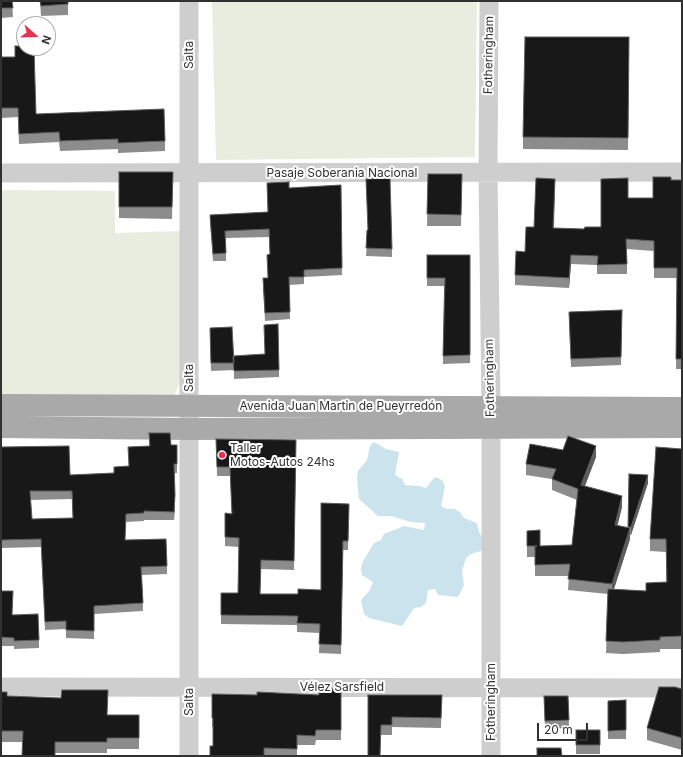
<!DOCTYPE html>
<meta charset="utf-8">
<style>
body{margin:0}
#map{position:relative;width:683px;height:757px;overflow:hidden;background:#fff;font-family:Inter,sans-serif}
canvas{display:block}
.frame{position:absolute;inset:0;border:2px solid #313131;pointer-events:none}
.north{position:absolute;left:16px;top:16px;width:40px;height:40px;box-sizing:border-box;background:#fff;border:1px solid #adadad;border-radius:50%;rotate:110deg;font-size:11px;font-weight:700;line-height:16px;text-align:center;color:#313131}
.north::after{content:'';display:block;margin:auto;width:14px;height:18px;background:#e83350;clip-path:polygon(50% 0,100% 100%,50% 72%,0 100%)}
.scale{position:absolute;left:537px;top:723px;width:51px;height:18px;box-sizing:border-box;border:2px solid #313131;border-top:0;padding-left:5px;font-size:12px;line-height:14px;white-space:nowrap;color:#313131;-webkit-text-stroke:3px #fff;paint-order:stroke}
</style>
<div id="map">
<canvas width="683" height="757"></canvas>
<div class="frame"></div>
<div class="north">N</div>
<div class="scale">20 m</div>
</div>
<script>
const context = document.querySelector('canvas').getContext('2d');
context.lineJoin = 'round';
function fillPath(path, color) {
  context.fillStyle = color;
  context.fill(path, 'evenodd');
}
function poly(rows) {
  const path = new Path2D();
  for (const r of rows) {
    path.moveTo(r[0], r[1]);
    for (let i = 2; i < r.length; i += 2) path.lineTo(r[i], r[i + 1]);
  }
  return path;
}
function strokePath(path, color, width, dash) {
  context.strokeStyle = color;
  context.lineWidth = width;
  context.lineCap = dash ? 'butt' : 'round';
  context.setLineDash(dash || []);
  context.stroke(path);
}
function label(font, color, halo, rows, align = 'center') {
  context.font = font + ' Inter,sans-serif';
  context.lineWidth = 4;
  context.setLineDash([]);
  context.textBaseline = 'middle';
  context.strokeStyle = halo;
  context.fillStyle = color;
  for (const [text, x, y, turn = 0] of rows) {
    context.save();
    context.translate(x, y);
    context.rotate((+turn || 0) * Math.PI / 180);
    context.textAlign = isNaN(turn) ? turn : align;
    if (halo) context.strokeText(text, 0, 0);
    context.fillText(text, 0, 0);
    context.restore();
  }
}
fillPath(poly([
 [212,1,477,1,475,157,216,160],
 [1,190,115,191,115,233,181,231,184,373,174,396,1,399]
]), '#e8eddf');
fillPath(poly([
 [374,442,386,449,399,452,395,475,402,479,405,485,419,486,426,488,435,477,442,480,445,486,441,506,447,509,454,509,460,512,464,518,477,523,479,532,486,544,484,550,471,554,466,558,462,571,464,585,458,597,438,595,435,589,428,590,426,603,421,607,414,608,402,626,369,618,364,614,361,600,370,590,373,582,362,575,361,568,363,561,374,543,381,540,384,534,404,526,424,530,425,523,411,522,391,516,378,516,359,499,357,478,358,471,367,460,370,446]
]), '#cbe3ed');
strokePath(poly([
 [489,1,488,173,491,407,491,756],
 [1,173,682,172],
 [1,687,682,688],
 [189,756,189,1]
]), '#cecece', 19);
strokePath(poly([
 [1,405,682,408],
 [1,427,189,429,682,427]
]), '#a9a9a9', 22);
fillPath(poly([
 [1,1,12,1,13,17,1,18],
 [40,1,68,1,68,15,41,16],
 [629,37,628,150,523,149,523,137],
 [15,46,36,114,165,141,165,151,118,153,118,149,60,151,59,142,19,144,18,117,1,118,1,57,15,57],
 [119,172,173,172,172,219,119,218],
 [428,174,462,174,461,226,427,226],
 [366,179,392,249,392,257,366,256,368,230],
 [671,180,682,180,682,369,676,369,677,278,654,278,654,251,627,249,627,274,597,274,597,265,571,264,569,288,515,285,515,275,525,252,534,227,555,188,554,228,584,229,601,227,628,198,653,198],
 [267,183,289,188,341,185,342,275,304,277,304,284,289,285,290,319,265,321,263,286,268,278,270,254,269,237,226,238,226,261,213,261,210,222,210,215,268,212],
 [427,255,470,255,470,363,443,364,444,286,427,286],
 [622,310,621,365,571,367,569,320],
 [210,335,233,357,279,370,279,377,234,379,234,369,234,370,211,371],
 [149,433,171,445,177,445,177,473,175,473,175,503,174,520,144,520,144,521,126,522,125,540,167,566,167,574,142,575,143,611,94,614,94,639,66,638,66,629,45,630,41,547,1,548,1,447,70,475,114,473,128,467,149,446],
 [72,499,73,518,32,519,30,500],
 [216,439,296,440,294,570,261,569,260,594,298,594,321,590,349,504,348,550,343,550,341,654,319,653,320,633,297,632,297,625,221,624,221,593,238,593,239,547,225,546,225,513,232,514,230,476,217,476],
 [682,449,682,649,660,649,660,652,623,654,606,653,608,594,568,590,569,576,535,576,535,557,527,557,527,531,540,546,572,545,577,500,552,490,552,479,526,475,526,464,596,457,585,486,622,507,617,525,628,528,629,474,648,483,631,535,630,535,630,539,614,589,646,591,666,582,666,552,650,551,650,539],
 [1,591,13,615,39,640,39,648,14,649,14,646,1,646],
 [341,689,341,740,316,740,315,745,297,745,297,756,210,756,213,746,213,727,212,727,212,694,257,695,319,695],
 [682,689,682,750,647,740,647,728],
 [1,692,7,696,107,715,139,715,139,749,107,749,107,753,55,753,55,756,22,756,23,742,1,742],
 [368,695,442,695,441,728,392,727,392,735,381,735],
 [544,696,568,696,569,728,545,729],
 [626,700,626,739,608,739,608,701],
 [576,730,600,730,600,754,576,754]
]), '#8c8c8c');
fillPath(poly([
 [571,255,571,264,569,288,569,278],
 [596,446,596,457,581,496,581,485],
 [648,475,648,483,631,535,631,527],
 [175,495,175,503,174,520,174,512],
 [622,496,622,507,615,536,615,525],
 [630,528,630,539,612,595,612,584]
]), '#5d5d5d');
const building = poly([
 [1,1,12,1,13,8,1,8,1,1],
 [40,1,68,1,68,4,41,6,40,1],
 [525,37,629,37,628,138,523,137,525,37],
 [15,46,24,46,24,48,34,48,36,114,164,109,165,141,118,143,118,139,60,141,59,132,19,134,18,108,1,108,1,57,15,57,15,46],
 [119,172,173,172,172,207,119,207,119,172],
 [428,174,462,174,461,215,427,214,428,174],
 [653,177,671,177,671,180,682,180,682,359,676,359,677,268,654,268,654,241,626,239,627,264,597,265,598,256,571,255,569,278,515,275,516,251,525,252,526,227,534,227,536,178,555,179,553,228,584,229,585,227,601,227,601,179,628,178,628,198,653,198,653,177],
 [390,178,392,249,366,248,367,230,368,230,366,179,390,178],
 [289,182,289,188,341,185,342,268,304,270,304,277,289,277,290,312,265,313,263,278,268,278,267,255,270,254,269,229,225,231,226,253,213,254,210,215,268,212,267,183,289,182],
 [427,255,470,255,470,355,443,356,445,278,427,278,427,255],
 [622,310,621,357,571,359,569,312,622,310],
 [278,324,279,370,234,371,233,356,265,354,264,325,278,324],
 [232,327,234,363,211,363,210,328,232,327],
 [149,433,170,433,171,445,177,445,177,464,174,464,175,495,174,512,144,511,144,513,126,514,125,540,166,539,167,566,141,567,143,603,94,606,94,631,66,630,66,621,45,622,41,539,1,540,1,447,69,446,70,475,114,473,114,467,129,466,128,447,150,446,149,433],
 [30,491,72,491,73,518,32,519,30,491],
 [568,436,596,446,581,485,622,496,615,525,630,528,612,584,568,579,570,564,535,565,535,546,537,546,527,546,527,531,540,530,540,546,572,545,578,489,552,479,556,469,526,464,530,444,563,450,568,436],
 [216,439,296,440,294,561,261,560,260,594,298,594,298,589,321,590,321,503,349,504,348,541,343,541,341,645,319,644,320,624,297,623,298,616,221,615,221,593,238,593,239,538,225,537,225,513,232,514,230,467,217,467,216,439],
 [656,447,682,449,682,636,660,637,660,640,623,642,606,641,608,589,646,591,646,583,667,582,666,539,650,539,656,447],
 [629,474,648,475,631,527,628,527,629,474],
 [1,591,13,591,12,615,38,614,39,640,14,641,14,638,1,637,1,591],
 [659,687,675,687,682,689,682,738,647,728,659,687],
 [319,689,341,689,341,730,316,730,315,736,297,735,297,749,264,748,264,756,210,756,210,746,213,746,213,718,212,718,212,694,257,695,257,692,319,695,319,689],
 [62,690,108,690,107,715,139,715,139,738,107,738,107,742,55,742,55,756,22,756,23,731,1,731,1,692,7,692,7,696,61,698,62,690],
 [368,695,442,695,441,718,392,717,392,725,381,725,380,756,368,756,368,695],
 [544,696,568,696,569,720,545,721,544,696],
 [626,700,626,730,608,731,608,701,626,700],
 [576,730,600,730,600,745,576,745,576,730],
 [537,748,561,748,562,756,537,756,537,748]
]);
fillPath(building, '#181818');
strokePath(building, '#5d5d5d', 1);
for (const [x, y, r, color] of [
 [222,455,4,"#e83350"]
]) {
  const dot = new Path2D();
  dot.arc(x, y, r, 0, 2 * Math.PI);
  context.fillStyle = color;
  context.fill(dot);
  strokePath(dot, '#fff', 1.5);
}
label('12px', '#313131', '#fff', [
 ["Salta",189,55,-90],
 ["Fotheringham",489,55,-89],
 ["Pasaje Soberania Nacional",342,173],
 ["Salta",189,378,-90],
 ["Fotheringham",490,378,-91],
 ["Avenida Juan Martin de Pueyrredón",341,406],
 ["Vélez Sarsfield",342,687],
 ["Salta",189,702,-90],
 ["Fotheringham",491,702,-90]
]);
label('12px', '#313131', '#fff', [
 ["Taller",230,448],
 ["Motos-Autos 24hs",230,462]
], 'left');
</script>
